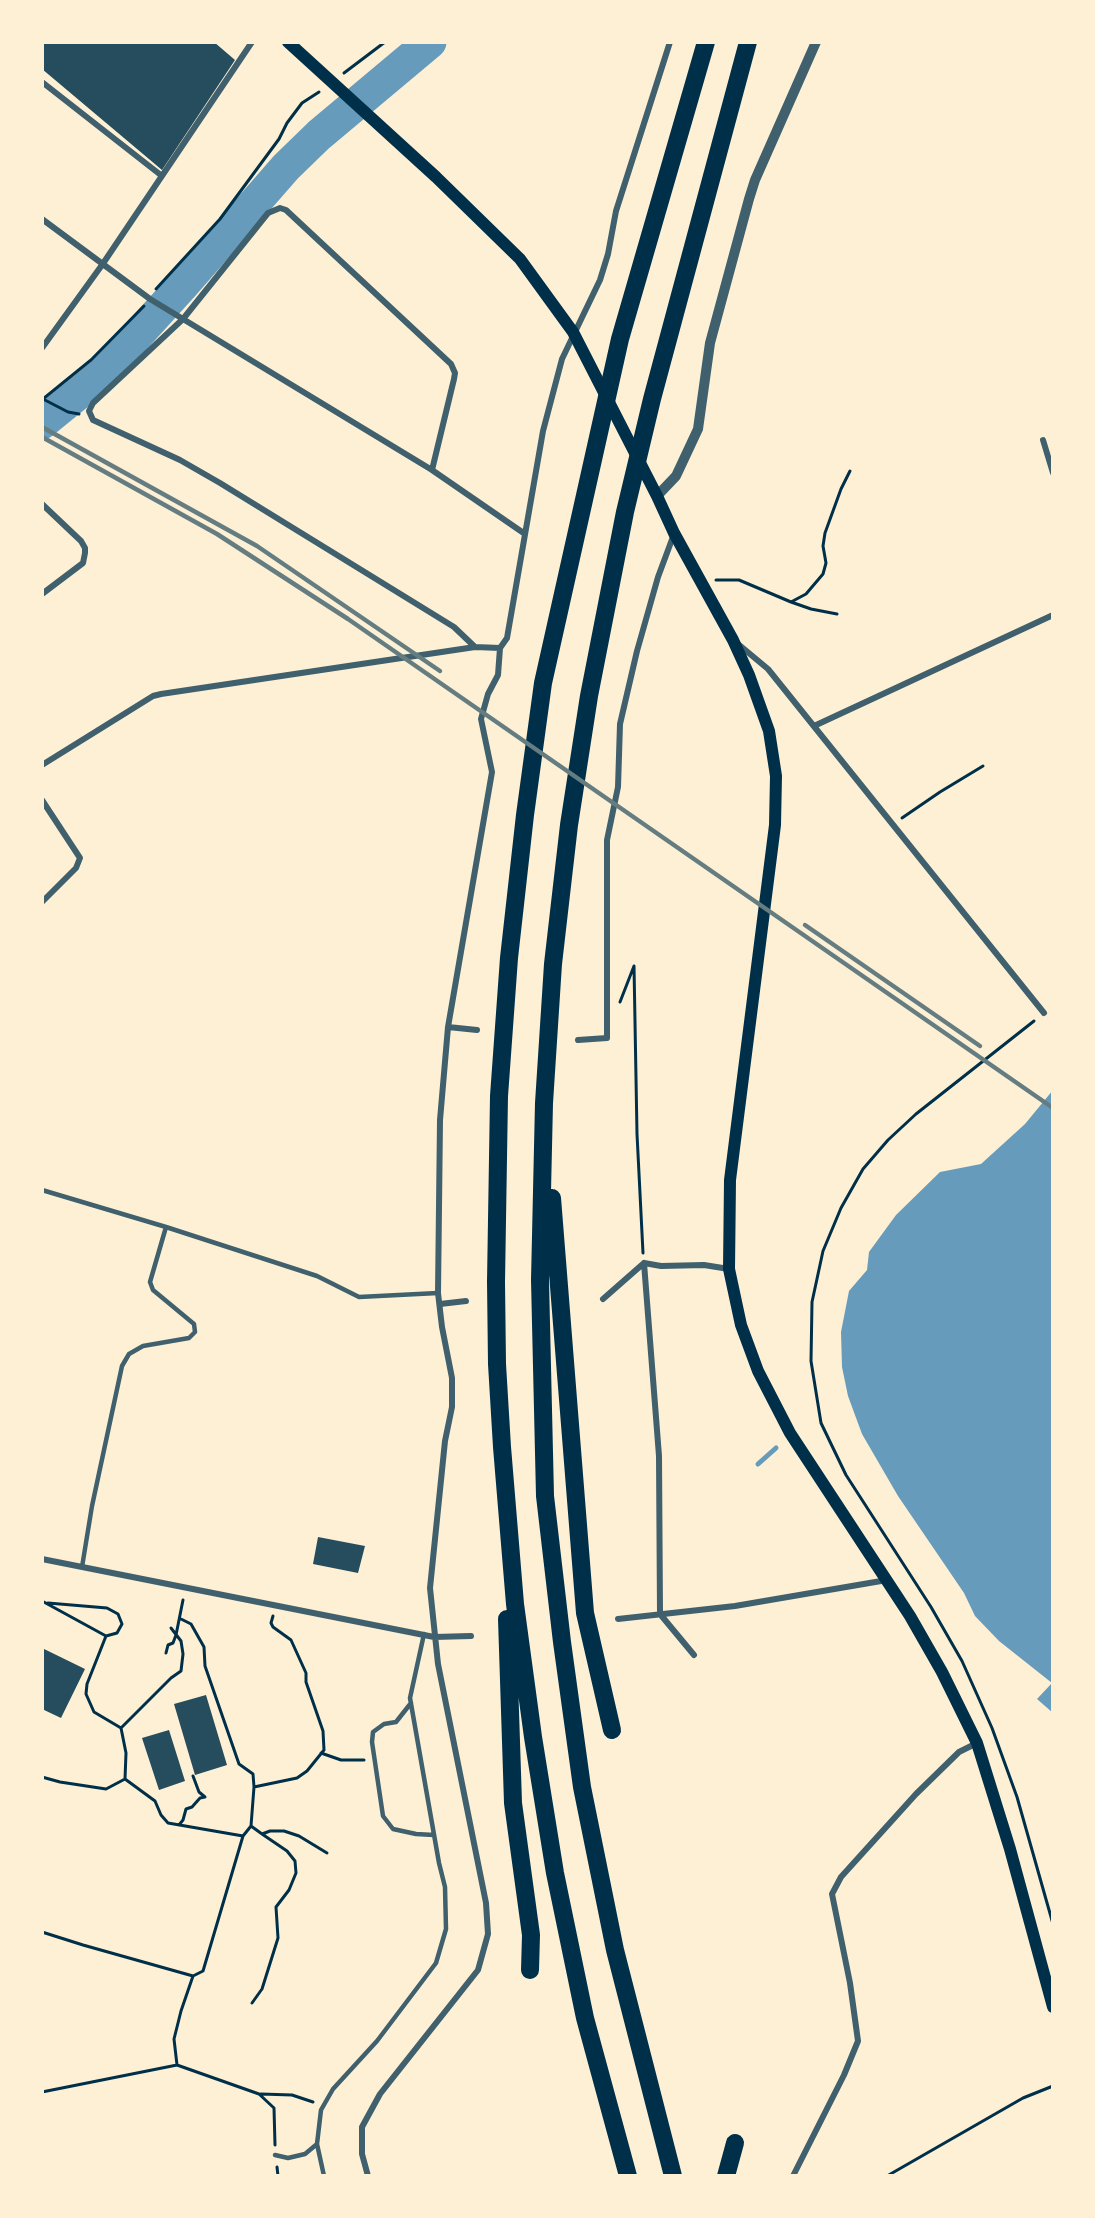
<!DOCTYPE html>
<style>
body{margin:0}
#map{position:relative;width:1095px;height:2218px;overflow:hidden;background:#fdf0d5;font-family:"Roboto Condensed",sans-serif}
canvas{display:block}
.frame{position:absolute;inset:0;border:44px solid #fdf0d5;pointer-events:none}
</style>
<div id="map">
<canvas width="1095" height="2218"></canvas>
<div class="frame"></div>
</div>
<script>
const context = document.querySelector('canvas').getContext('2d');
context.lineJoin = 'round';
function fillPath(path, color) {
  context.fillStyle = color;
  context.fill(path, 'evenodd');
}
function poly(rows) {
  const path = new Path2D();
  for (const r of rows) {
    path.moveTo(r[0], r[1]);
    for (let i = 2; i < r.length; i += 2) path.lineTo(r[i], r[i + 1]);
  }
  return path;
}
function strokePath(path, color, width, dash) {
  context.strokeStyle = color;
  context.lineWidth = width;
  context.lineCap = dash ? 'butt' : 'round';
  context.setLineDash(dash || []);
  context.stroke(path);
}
fillPath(poly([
 [1053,1090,1053,1713,1037,1699,1052,1683,999,1641,975,1616,964,1593,898,1496,862,1434,848,1396,842,1367,841,1332,849,1291,867,1270,869,1252,896,1215,940,1172,981,1164,1025,1124]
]), '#669bbc');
strokePath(poly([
 [758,1464,776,1448]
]), '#669bbc', 5);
strokePath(poly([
 [42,423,101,375,183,285,286,167,319,135,430,42]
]), '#669bbc', 33);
fillPath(poly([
 [42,42,214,42,235,60,162,170,42,69],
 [318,1537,365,1546,358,1573,313,1564],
 [42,1648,85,1669,61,1718,42,1709],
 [206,1695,227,1765,195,1775,174,1704],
 [169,1730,185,1781,159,1790,142,1738]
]), '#264d5e');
strokePath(poly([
 [344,73,385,42],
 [156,289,220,219,279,139,287,123,302,103,319,92],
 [43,399,91,360,144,306],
 [43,399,68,412,79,414],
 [716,580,739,580,791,602,811,609,837,614],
 [791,602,806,594,823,574,826,563,823,546,825,533,841,489,850,471],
 [902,818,940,792,983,766],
 [620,1002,634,966,637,1134,643,1253],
 [1034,1021,916,1114,888,1140,863,1169,841,1208,823,1251,812,1302,811,1361,821,1423,846,1475,931,1607,962,1661,992,1728,1017,1797,1053,1924],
 [42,1601,106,1636,117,1633,122,1624,118,1614,107,1608,48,1603],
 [181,1619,191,1624,204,1647,205,1666,239,1764,253,1774,254,1787],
 [106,1636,87,1684,86,1694,94,1712,121,1728,126,1753,125,1779],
 [166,1653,168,1645,173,1643,176,1635,183,1600],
 [121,1728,171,1678,181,1671,183,1654,181,1641,171,1628],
 [321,1753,341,1760,364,1760],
 [42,1777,60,1782,106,1789,125,1779,155,1801,161,1815,168,1823,243,1836,251,1826,254,1787,297,1778,307,1771,324,1750,323,1731,306,1682,306,1673,291,1640,273,1627,271,1623,273,1616],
 [179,1825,183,1820,186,1809,192,1807,200,1798,205,1797,199,1792,193,1776],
 [251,1826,262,1834,270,1831,284,1831,299,1836,327,1853],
 [42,1932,83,1945,193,1976],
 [252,2003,262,1989,278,1938,276,1907,289,1890,296,1873,295,1861,287,1851,262,1834],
 [177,2065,174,2039,181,2011,193,1976,203,1971,243,1836],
 [42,2092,177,2065,259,2094,274,2108,275,2145],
 [261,2094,292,2095,313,2102],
 [277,2167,278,2176],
 [887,2176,1023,2098,1053,2086]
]), '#003049', 3);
strokePath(poly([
 [42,1190,166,1227,317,1276,359,1297,438,1293],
 [82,1567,92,1506,122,1366,129,1354,143,1346,189,1338,195,1332,194,1324,153,1290,150,1282,166,1227],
 [411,1703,396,1722,384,1724,373,1732,372,1742,383,1816,393,1829,416,1834,434,1835],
 [275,2155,288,2158,305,2154,317,2144],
 [324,2176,317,2144,321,2110,333,2089,377,2041,436,1963,446,1929,445,1887,439,1863,410,1698,424,1634]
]), '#3f606c', 4.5);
strokePath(poly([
 [42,82,162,176],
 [42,219,150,299,432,470,525,534],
 [42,348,102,265,252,42],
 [1043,440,1053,473],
 [432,470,454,379,455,373,451,364,286,210,280,208,268,213,183,319,93,403,89,411,93,420,180,460,220,483,454,627,475,647],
 [42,504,81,541,85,548,85,553,83,563,42,594],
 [738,644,768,669,1044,1013],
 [814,726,1053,615],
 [42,765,153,696,161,694,475,647,500,648],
 [42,800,80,858,76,868,42,902],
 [448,1027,477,1030],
 [578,1040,607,1038,607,840,618,787,620,724,637,651,658,577,674,534],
 [644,1263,659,1456,660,1614,694,1655],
 [644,1263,661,1266,704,1265,729,1269],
 [603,1299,644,1263],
 [440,1304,466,1301],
 [42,1559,434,1637,471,1636],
 [618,1619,735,1606,887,1580],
 [368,2176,362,2154,362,2127,380,2094,478,1970,488,1934,486,1903,438,1664,430,1588,445,1441,452,1407,452,1378,442,1327,438,1293,440,1120,448,1027,492,772,481,719,488,694,498,675,500,648,507,638,543,431,562,359,600,280,608,254,616,211,670,42],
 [793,2176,844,2075,858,2041,850,1983,832,1894,841,1877,916,1794,959,1752,977,1743]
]), '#3f606c', 6);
strokePath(poly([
 [657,496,676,476,698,429,710,343,749,199,755,180,816,42]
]), '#3f606c', 10);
strokePath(poly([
 [288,42,436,177,520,259,573,332,657,496,674,533,733,640,749,675,769,731,776,776,775,825,730,1180,729,1269,741,1325,758,1371,790,1433,910,1616,942,1672,977,1743,1010,1849,1053,2007]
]), '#003049', 12);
strokePath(poly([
 [552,1198,585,1613,612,1730],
 [507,1619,513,1803,531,1935,530,1970],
 [628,2176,585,2018,555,1873,533,1737,515,1604,502,1447,497,1364,496,1282,499,1096,509,958,525,815,543,683,620,339,706,42],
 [673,2176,615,1950,582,1787,562,1642,545,1496,540,1280,544,1103,553,964,569,825,589,696,625,512,652,399,748,42],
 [726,2176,735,2143]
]), '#003049', 18);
strokePath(poly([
 [42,427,257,546,440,671],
 [42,437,217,534,348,619,1053,1108],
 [805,925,980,1046]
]), '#657d81', 4.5);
</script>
